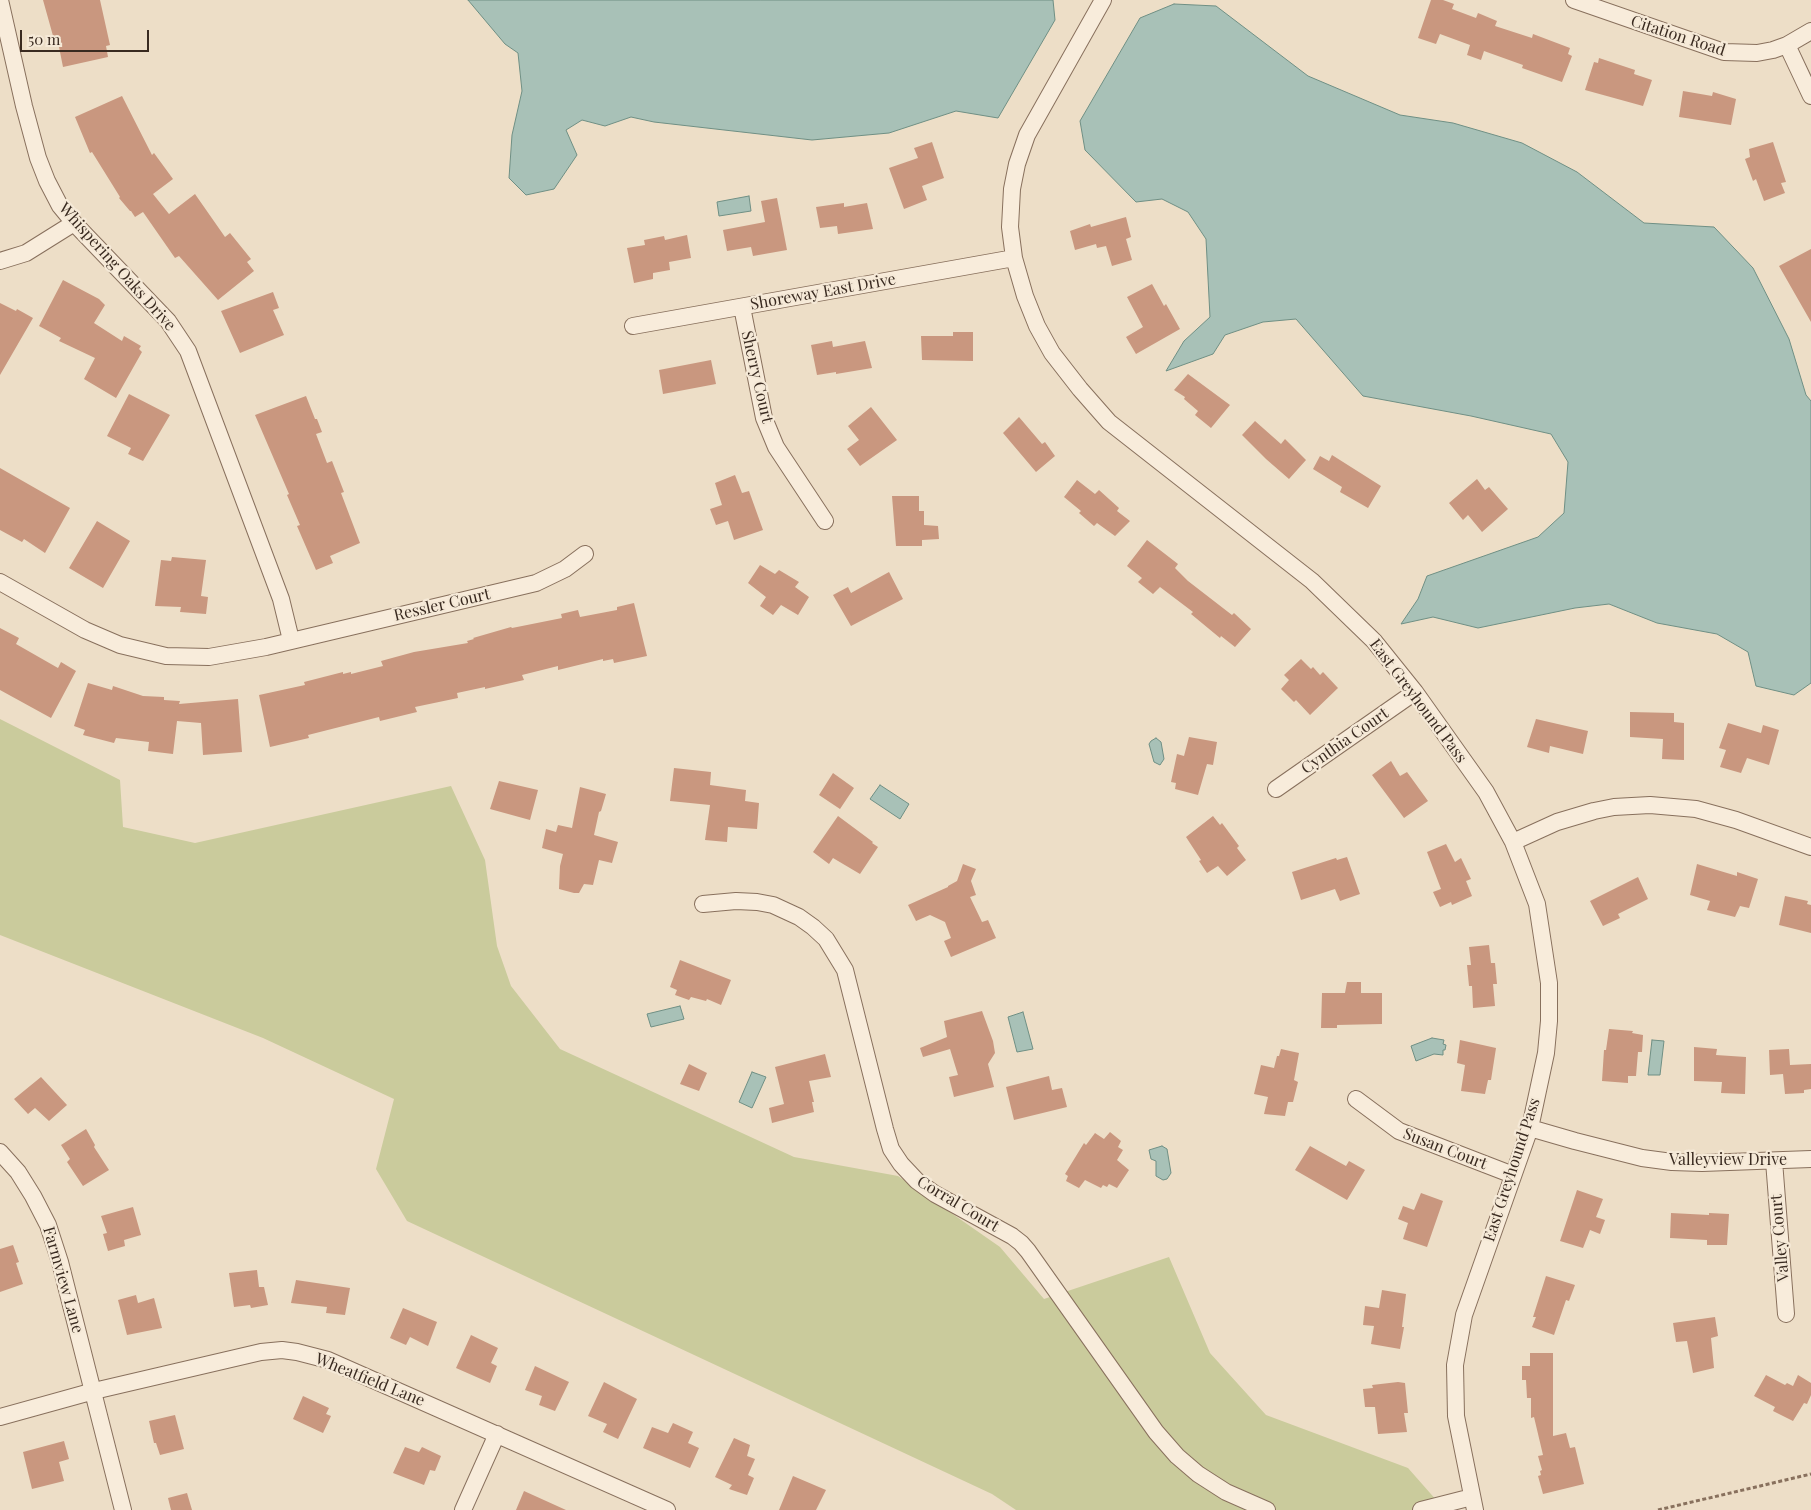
<!DOCTYPE html>
<style>
body{margin:0}
#map{position:relative;width:1811px;height:1510px;overflow:hidden;background:#eddec7;font-family:"Playfair Display",serif}
canvas{display:block}
.scale{position:absolute;left:20px;top:30px;width:129px;height:22px;box-sizing:border-box;border:2px solid #392a20;border-top:0;padding-left:6px;font-size:15px;line-height:18px;white-space:nowrap;color:#392a20;-webkit-text-stroke:4px #f5e9d7;paint-order:stroke}
</style>
<div id="map">
<canvas width="1811" height="1510"></canvas>
<div class="scale">50 m</div>
</div>
<script>
const context = document.querySelector('canvas').getContext('2d');
context.lineJoin = 'round';
function fillPath(path, color) {
  context.fillStyle = color;
  context.fill(path, 'evenodd');
}
function poly(rows) {
  const path = new Path2D();
  for (const r of rows) {
    path.moveTo(r[0], r[1]);
    for (let i = 2; i < r.length; i += 2) path.lineTo(r[i], r[i + 1]);
  }
  return path;
}
function strokePath(path, color, width, dash) {
  context.strokeStyle = color;
  context.lineWidth = width;
  context.lineCap = dash ? 'butt' : 'round';
  context.setLineDash(dash || []);
  context.stroke(path);
}
function label(font, color, halo, rows, align = 'center') {
  context.font = font + ' "Playfair Display",serif';
  context.lineWidth = 4.5;
  context.setLineDash([]);
  context.textBaseline = 'middle';
  context.strokeStyle = halo;
  context.fillStyle = color;
  for (const [text, x, y, turn = 0] of rows) {
    context.save();
    context.translate(x, y);
    context.rotate((+turn || 0) * Math.PI / 180);
    context.textAlign = isNaN(turn) ? turn : align;
    if (halo) context.strokeText(text, 0, 0);
    context.fillText(text, 0, 0);
    context.restore();
  }
}
fillPath(poly([
 [0,719,120,780,123,827,195,843,451,786,485,860,497,946,511,986,560,1049,794,1157,898,1176,1000,1247,1044,1299,1169,1257,1210,1353,1266,1415,1408,1468,1445,1510,1016,1510,992,1494,407,1221,376,1169,394,1099,263,1038,0,935]
]), '#cacb9c');
const water = poly([
 [468,0,1053,0,1055,20,998,118,956,111,889,133,812,140,654,122,631,117,605,126,582,120,566,130,577,155,554,189,526,195,509,178,512,135,522,91,518,53,505,44,468,0],
 [1174,4,1216,6,1308,76,1400,115,1453,123,1522,143,1577,172,1644,223,1714,227,1753,268,1789,339,1806,395,1811,401,1811,683,1794,695,1756,686,1748,652,1717,634,1657,623,1609,604,1575,608,1478,628,1433,617,1401,624,1418,599,1427,576,1538,537,1564,513,1568,462,1551,434,1471,416,1363,396,1296,319,1263,322,1225,335,1213,354,1166,371,1184,341,1210,317,1206,239,1188,212,1162,199,1136,202,1085,150,1080,121,1140,18,1174,4],
 [749,196,751,211,719,216,717,202,749,196],
 [1156,738,1161,742,1164,759,1160,765,1154,762,1149,744,1151,741,1156,738],
 [880,785,909,804,900,819,870,799,880,785],
 [680,1006,684,1019,651,1027,647,1014,680,1006],
 [1023,1012,1033,1049,1017,1052,1008,1017,1023,1012],
 [1432,1038,1444,1040,1443,1044,1446,1045,1445,1050,1443,1050,1443,1055,1434,1054,1416,1061,1411,1046,1432,1038],
 [1652,1040,1664,1041,1660,1075,1648,1075,1652,1040],
 [752,1072,766,1077,752,1108,739,1102,752,1072],
 [1162,1146,1167,1149,1171,1173,1167,1179,1163,1180,1156,1176,1156,1161,1151,1159,1149,1150,1162,1146]
]);
fillPath(water, '#a8c1b7');
strokePath(water, '#6f8f84', 1);
fillPath(poly([
 [43,0,100,0,110,45,106,46,108,57,63,67,58,42,55,43],
 [1431,0,1443,0,1454,4,1452,9,1476,18,1478,13,1497,21,1495,26,1532,38,1533,34,1570,48,1568,54,1572,56,1562,82,1522,68,1523,65,1484,51,1481,60,1467,55,1470,45,1440,34,1436,44,1418,38],
 [1599,58,1635,70,1634,74,1652,80,1643,106,1585,90,1594,62,1598,63],
 [1683,91,1712,96,1713,92,1736,99,1731,125,1679,117],
 [122,96,152,155,154,153,173,179,153,194,169,214,195,194,225,237,230,233,251,259,247,262,254,271,218,300,179,256,175,258,143,212,135,217,131,211,130,211,119,198,120,197,92,152,90,153,75,117],
 [932,142,944,178,922,186,927,200,904,209,889,168,918,158,914,148],
 [1773,142,1786,182,1781,183,1785,193,1764,201,1756,179,1753,181,1745,159,1750,157,1749,149],
 [777,198,787,250,753,256,751,247,727,251,723,230,765,222,761,201],
 [844,203,844,207,867,203,873,229,838,234,837,226,820,228,816,207],
 [1126,217,1131,237,1126,239,1132,260,1112,266,1106,246,1097,248,1096,244,1075,250,1070,231,1090,224,1091,227],
 [687,235,691,258,669,262,670,270,653,273,653,279,634,283,627,248,645,245,644,240,664,236,665,240],
 [1811,249,1811,322,1779,266],
 [63,280,99,299,105,305,94,323,122,341,124,336,141,346,139,349,142,352,116,398,84,379,95,358,59,341,61,338,39,326],
 [1152,284,1164,306,1166,304,1180,329,1136,354,1126,337,1143,327,1127,297],
 [273,292,279,308,273,310,284,335,240,353,221,311],
 [0,303,16,311,17,309,33,318,0,375],
 [953,332,973,332,973,361,922,360,921,336,953,336],
 [832,341,833,347,865,341,872,368,836,374,836,372,817,375,811,345],
 [711,360,716,384,663,394,659,370],
 [1188,374,1230,405,1211,428,1195,415,1198,411,1184,399,1185,397,1174,390],
 [129,394,170,415,143,461,128,454,131,448,107,436],
 [306,396,315,419,317,419,322,432,316,434,327,463,332,461,344,492,341,493,360,543,330,556,333,563,316,570,297,526,300,525,287,495,289,494,255,415],
 [871,407,897,440,860,466,847,449,859,440,848,426],
 [1019,417,1042,444,1045,442,1055,456,1036,472,1003,433],
 [1255,421,1281,444,1285,439,1306,460,1289,479,1266,459,1242,435],
 [1332,455,1381,486,1368,508,1340,492,1342,487,1313,469,1320,456,1329,461],
 [0,468,70,508,45,553,24,539,22,542,0,530],
 [735,475,742,493,749,491,763,530,734,540,728,521,716,525,710,509,722,505,715,483],
 [1477,479,1485,490,1489,487,1508,509,1482,532,1468,515,1463,520,1449,503],
 [1077,480,1095,494,1099,490,1119,508,1117,511,1130,521,1115,536,1097,523,1094,526,1079,513,1081,511,1064,497],
 [892,496,919,496,919,511,924,511,924,525,938,526,939,539,922,540,922,546,896,546],
 [97,521,130,541,103,588,69,568],
 [1147,540,1178,564,1175,568,1188,581,1232,615,1234,613,1251,629,1235,647,1221,636,1220,638,1191,614,1193,612,1160,587,1153,594,1138,582,1142,578,1127,566],
 [172,557,206,560,201,596,208,597,206,614,180,612,181,607,155,606,161,560,171,561],
 [760,565,775,574,779,570,799,582,795,587,809,597,798,615,781,605,773,615,760,606,766,597,748,583],
 [889,572,903,599,851,626,833,595,848,587,851,593],
 [634,603,647,656,614,663,613,659,603,661,603,659,558,670,558,666,522,675,524,680,485,689,485,687,457,693,458,698,415,707,417,712,380,721,379,717,308,735,309,738,270,747,259,695,305,685,304,682,343,672,343,674,351,672,351,674,383,666,381,661,414,652,468,643,467,641,474,639,473,638,511,627,512,628,562,618,561,614,578,610,580,617,617,610,617,607],
 [0,628,19,638,16,644,58,668,61,662,76,671,51,718,0,690],
 [1301,659,1311,669,1313,667,1320,675,1323,672,1338,688,1310,715,1296,700,1294,702,1281,689,1289,680,1284,675],
 [88,683,112,690,113,686,143,696,164,697,164,700,180,701,179,704,238,699,242,752,203,755,201,723,177,721,173,754,148,751,149,742,116,738,114,743,83,735,85,730,74,726],
 [1630,712,1674,713,1674,722,1684,723,1684,760,1662,759,1663,739,1630,737],
 [1536,719,1588,731,1583,754,1550,746,1549,753,1527,747],
 [1728,723,1761,733,1763,725,1779,730,1769,765,1747,758,1741,773,1720,767,1726,750,1719,748],
 [1189,737,1217,742,1213,765,1207,764,1198,795,1175,789,1176,783,1171,782,1177,754,1184,756],
 [1391,761,1400,776,1407,772,1428,801,1404,818,1372,775],
 [674,768,711,772,710,785,746,790,745,801,759,803,757,829,728,827,727,842,705,840,710,805,670,801],
 [833,773,854,788,840,809,819,795],
 [499,781,538,790,530,820,490,809],
 [580,787,606,794,601,811,599,812,594,835,618,842,612,863,599,860,593,885,584,884,579,893,574,893,559,889,560,866,563,854,542,848,546,829,556,832,558,825,572,828],
 [838,816,873,842,872,843,878,847,860,874,833,858,829,864,813,852],
 [1213,816,1220,825,1222,823,1239,846,1237,848,1246,860,1227,876,1218,866,1207,873,1199,861,1201,860,1186,837],
 [1446,844,1455,862,1461,858,1471,879,1466,881,1472,896,1452,905,1451,902,1440,907,1433,892,1441,889,1427,852],
 [1347,857,1360,894,1340,901,1335,889,1301,900,1292,872,1336,858,1337,860],
 [963,864,976,869,971,881,976,895,970,897,982,922,988,920,996,938,951,957,944,941,951,938,945,922,930,915,916,921,908,905,948,887,948,886,957,881],
 [1697,864,1737,876,1737,872,1758,879,1749,908,1740,906,1735,917,1707,910,1710,901,1690,895],
 [1638,877,1648,899,1618,914,1620,918,1603,926,1590,901],
 [1785,896,1808,901,1807,904,1811,905,1811,933,1779,925],
 [1489,945,1491,963,1495,963,1497,984,1493,984,1495,1006,1473,1008,1472,986,1469,986,1467,965,1471,965,1469,947],
 [680,960,731,980,721,1005,707,999,706,1001,691,997,689,1000,675,995,677,990,670,987],
 [1347,982,1361,982,1361,993,1382,993,1382,1024,1337,1025,1337,1028,1321,1028,1322,993,1345,993],
 [982,1011,993,1041,995,1053,988,1064,994,1087,954,1097,949,1077,958,1075,950,1049,923,1057,920,1048,947,1037,944,1021],
 [1609,1029,1633,1031,1632,1033,1643,1035,1642,1052,1638,1052,1636,1076,1628,1076,1628,1083,1602,1081,1604,1050,1606,1050],
 [1460,1040,1496,1048,1491,1080,1488,1080,1485,1094,1461,1091,1465,1065,1457,1063],
 [1694,1047,1717,1049,1716,1055,1746,1057,1745,1094,1721,1093,1722,1082,1694,1081],
 [1281,1049,1299,1053,1294,1080,1298,1082,1293,1102,1288,1102,1285,1116,1264,1114,1268,1097,1254,1094,1261,1065,1274,1068,1277,1056,1279,1056],
 [1789,1049,1790,1065,1811,1064,1811,1089,1804,1090,1804,1093,1785,1094,1783,1074,1770,1075,1769,1050],
 [825,1054,831,1077,809,1081,814,1102,812,1102,814,1112,772,1123,769,1108,784,1104,775,1067],
 [689,1064,707,1073,699,1091,680,1084],
 [1049,1076,1052,1090,1062,1088,1067,1107,1014,1120,1006,1087],
 [41,1077,67,1105,49,1121,35,1108,28,1114,14,1099],
 [86,1129,95,1145,94,1147,109,1170,83,1186,67,1162,70,1159,61,1145],
 [1110,1132,1121,1141,1118,1147,1123,1150,1117,1160,1129,1170,1117,1188,1109,1184,1107,1187,1103,1185,1101,1188,1085,1180,1079,1188,1066,1181,1068,1176,1065,1174,1084,1143,1086,1145,1095,1133,1104,1139],
 [1310,1146,1346,1166,1349,1161,1365,1170,1347,1200,1295,1170],
 [1577,1190,1603,1199,1596,1217,1605,1220,1600,1234,1590,1230,1583,1248,1560,1241],
 [1421,1193,1443,1201,1427,1247,1403,1239,1408,1223,1398,1219,1403,1206,1414,1210],
 [133,1207,141,1235,124,1240,125,1246,108,1251,103,1234,107,1233,101,1216],
 [1671,1213,1709,1215,1709,1213,1729,1214,1727,1245,1707,1245,1707,1240,1670,1238],
 [13,1245,19,1262,16,1263,23,1284,0,1292,0,1249],
 [257,1270,259,1287,264,1287,268,1305,251,1308,250,1305,234,1307,229,1273],
 [1546,1276,1575,1285,1569,1301,1566,1300,1554,1335,1532,1327,1536,1317,1533,1317],
 [296,1280,350,1288,345,1315,326,1313,327,1307,291,1303],
 [1382,1290,1406,1294,1402,1327,1404,1327,1400,1349,1371,1344,1374,1326,1363,1325,1365,1306,1379,1308],
 [136,1295,138,1303,154,1298,162,1328,127,1335,118,1300],
 [403,1308,437,1322,428,1346,410,1337,406,1345,390,1338],
 [1715,1317,1718,1336,1711,1338,1714,1368,1693,1373,1687,1341,1676,1342,1673,1323],
 [471,1335,498,1348,491,1363,497,1366,490,1383,456,1368],
 [1530,1353,1553,1353,1553,1436,1566,1433,1570,1448,1575,1447,1584,1484,1543,1494,1538,1476,1541,1475,1540,1471,1542,1470,1538,1456,1543,1455,1534,1417,1531,1418,1531,1398,1527,1398,1526,1380,1522,1380,1522,1366,1530,1366],
 [535,1366,569,1382,555,1411,539,1405,542,1396,525,1390],
 [1766,1375,1785,1385,1787,1383,1793,1386,1798,1375,1811,1383,1811,1395,1807,1404,1804,1403,1793,1421,1773,1411,1775,1407,1754,1396],
 [604,1382,637,1399,618,1439,603,1432,607,1424,588,1416],
 [1398,1382,1405,1383,1408,1413,1404,1413,1407,1432,1378,1434,1375,1407,1365,1407,1363,1389,1373,1388,1372,1385],
 [303,1396,329,1408,326,1414,331,1416,323,1433,293,1419],
 [175,1415,184,1449,160,1455,156,1443,154,1443,149,1421],
 [673,1423,693,1432,688,1443,699,1448,690,1468,643,1448,652,1427,668,1433],
 [734,1438,750,1445,747,1456,755,1459,748,1475,754,1478,747,1495,729,1489,732,1485,715,1477],
 [64,1441,69,1459,59,1462,64,1481,32,1489,23,1452],
 [405,1447,419,1452,422,1447,441,1456,435,1471,430,1470,424,1485,393,1473],
 [793,1476,826,1490,816,1510,779,1510],
 [524,1491,566,1510,516,1510],
 [187,1493,192,1510,171,1510,168,1498]
]), '#c9977f');
const minor = poly([
 [0,0,24,106,38,158,47,181,60,206,74,223,168,321,188,351,281,599,291,640],
 [1103,0,1027,135,1017,164,1012,189,1010,227,1014,258,1025,296,1037,326,1052,353,1080,389,1109,422,1312,581,1374,641,1415,692,1486,792,1513,842,1537,904,1549,983,1549,1021,1546,1053,1530,1128,1464,1315,1455,1365,1456,1416,1475,1510],
 [1574,0,1724,52,1757,53,1773,50,1787,45,1811,31],
 [1787,45,1811,96],
 [0,261,26,253,74,223],
 [742,307,764,418,776,447,825,521],
 [633,326,1014,258],
 [0,582,85,630,120,645,166,656,209,657,266,647,536,583,565,569,585,554],
 [1276,789,1415,692],
 [1513,842,1557,822,1594,811,1614,807,1650,805,1696,809,1736,820,1811,847],
 [703,904,736,901,757,902,773,905,799,917,813,927,826,939,845,970,885,1129,891,1149,901,1164,917,1181,935,1194,1012,1236,1021,1243,1028,1251,1156,1432,1177,1456,1198,1474,1226,1492,1267,1510],
 [1356,1099,1399,1131,1513,1175],
 [1530,1128,1575,1141,1642,1158,1672,1162,1702,1163,1811,1159],
 [0,1152,18,1172,33,1196,48,1225,60,1262,123,1510],
 [1774,1161,1786,1314],
 [0,1417,94,1391,261,1352,282,1350,297,1352,328,1360,667,1510],
 [463,1510,497,1434],
 [1421,1510,1472,1497]
]);
strokePath(minor, '#88705d', 18);
strokePath(poly([
 [1658,1510,1811,1474]
]), '#88705d', 3, [4, 2.5]);
strokePath(minor, '#f8ecdb', 16);
label('16px', '#392a20', '#f5e9d7', [
 ["Citation Road",1678,36,18],
 ["Whispering Oaks Drive",117,267,48],
 ["Shoreway East Drive",823,292,-10],
 ["Sherry Court",757,377,77],
 ["Ressler Court",442,605,-13],
 ["East Greyhound Pass",1418,701,53],
 ["Cynthia Court",1345,741,-35],
 ["Susan Court",1445,1149,21],
 ["Valleyview Drive",1728,1160],
 ["East Greyhound Pass",1512,1170,-72],
 ["Corral Court",958,1204,31],
 ["Valley Court",1780,1238,-95],
 ["Farmview Lane",63,1280,74],
 ["Wheatfield Lane",370,1380,22]
]);
</script>
